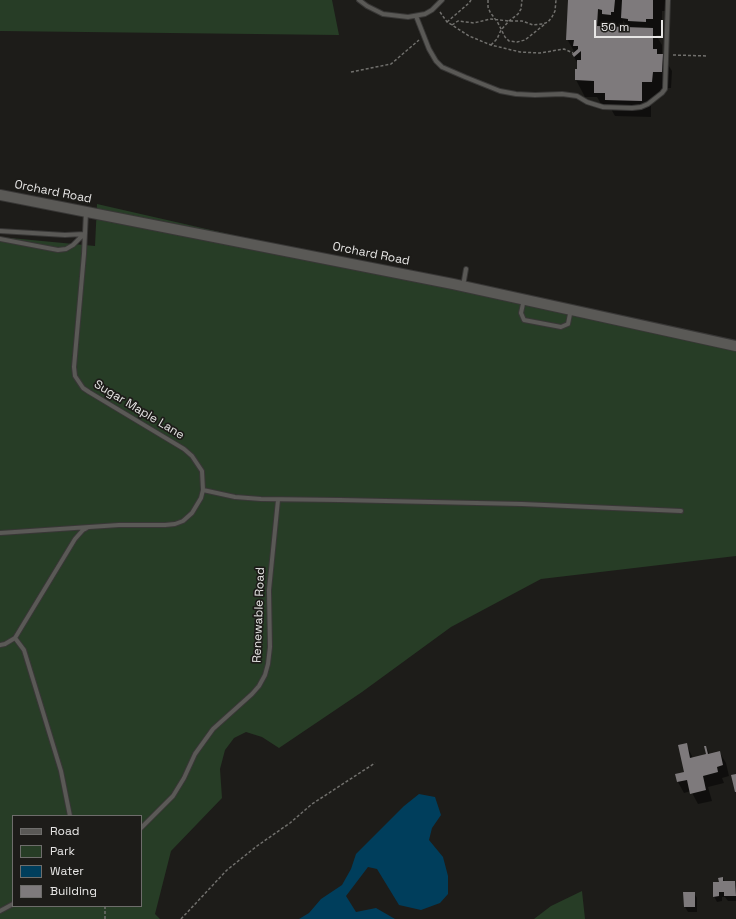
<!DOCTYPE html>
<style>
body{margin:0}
#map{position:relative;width:736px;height:919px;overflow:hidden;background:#1d1c19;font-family:"Space Grotesk",sans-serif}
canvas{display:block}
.legend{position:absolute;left:12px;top:815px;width:130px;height:92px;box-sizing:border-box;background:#1d1c19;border:1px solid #6e6d6b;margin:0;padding:5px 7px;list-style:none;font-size:12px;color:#e7e6e5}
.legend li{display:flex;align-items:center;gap:8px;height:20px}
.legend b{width:20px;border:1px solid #6e6d6b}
.scale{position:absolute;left:594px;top:20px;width:69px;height:18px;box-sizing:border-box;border:2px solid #e7e6e5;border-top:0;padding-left:5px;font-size:12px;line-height:14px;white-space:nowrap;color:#e7e6e5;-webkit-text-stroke:3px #1d1c19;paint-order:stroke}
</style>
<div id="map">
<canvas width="736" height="919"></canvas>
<ul class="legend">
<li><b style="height:5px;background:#5a5956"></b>Road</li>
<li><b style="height:11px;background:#273d26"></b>Park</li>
<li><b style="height:11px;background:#003e5c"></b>Water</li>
<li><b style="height:11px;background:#7e7a7c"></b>Building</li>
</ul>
<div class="scale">50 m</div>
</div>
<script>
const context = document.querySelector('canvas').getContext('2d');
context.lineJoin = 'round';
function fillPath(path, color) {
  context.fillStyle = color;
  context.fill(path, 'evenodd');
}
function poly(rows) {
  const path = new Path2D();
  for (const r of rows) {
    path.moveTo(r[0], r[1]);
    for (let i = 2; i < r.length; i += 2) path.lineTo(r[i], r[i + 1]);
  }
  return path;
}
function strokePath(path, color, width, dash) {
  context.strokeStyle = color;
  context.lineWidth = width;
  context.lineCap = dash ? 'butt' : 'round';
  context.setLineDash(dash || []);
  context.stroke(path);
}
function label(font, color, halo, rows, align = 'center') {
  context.font = font + ' "Space Grotesk",sans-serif';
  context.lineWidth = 3.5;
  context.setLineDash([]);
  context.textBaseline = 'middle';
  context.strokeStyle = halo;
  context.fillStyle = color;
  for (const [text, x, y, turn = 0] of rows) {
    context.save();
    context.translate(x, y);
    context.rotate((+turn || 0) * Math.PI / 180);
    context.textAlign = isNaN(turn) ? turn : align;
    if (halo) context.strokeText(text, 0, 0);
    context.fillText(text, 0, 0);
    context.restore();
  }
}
fillPath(poly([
 [0,0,332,0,339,35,0,31],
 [97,204,736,350,736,556,541,579,451,627,362,692,279,748,262,737,246,732,234,738,225,750,220,769,222,798,171,851,155,914,160,919,0,919,0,237,95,246],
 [13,816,141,816,141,906,13,906],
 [582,891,585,919,534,919,551,906]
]), '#273d26');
fillPath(poly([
 [419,794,435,797,441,815,432,828,429,840,443,857,448,876,448,894,440,903,421,910,399,905,377,869,368,867,346,896,356,912,376,908,395,919,299,919,309,913,321,899,342,885,351,869,356,854,404,806]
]), '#003e5c');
fillPath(poly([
 [569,0,669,0,670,11,662,11,662,35,656,35,662,45,662,55,672,71,671,88,662,88,661,98,651,98,651,117,615,116,611,109,604,109,597,97,585,97,576,80,576,70,578,70,578,64,573,55,575,53,567,39],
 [623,20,628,28,623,28],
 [606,25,613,26,613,28,606,28],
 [686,744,693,758,707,755,706,747,710,755,720,753,726,763,729,776,722,778,724,783,708,787,712,801,698,804,691,791,684,793,678,782,676,775,686,773],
 [723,878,725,882,734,882,736,885,736,901,728,901,725,897,722,897,722,901,717,902,714,896],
 [694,893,697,898,697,912,688,912,685,907]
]), '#0007');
fillPath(poly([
 [568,0,615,0,614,10,614,12,611,12,611,15,602,14,602,10,598,9,597,26,653,28,653,49,657,49,657,54,663,54,662,72,653,72,652,82,642,82,642,101,605,100,605,93,594,93,594,81,575,80,575,69,577,69,577,60,581,60,581,51,574,57,572,54,578,49,578,46,573,46,574,40,566,40],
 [622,0,653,0,653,19,646,19,646,22,628,21,628,19,621,18],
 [687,743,690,758,706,754,704,746,706,746,708,754,720,751,723,765,717,767,718,772,703,776,706,790,690,794,687,780,677,782,675,774,684,772,678,745],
 [736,774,736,792,735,792,731,775],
 [723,877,723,881,735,881,736,896,724,896,724,892,719,892,719,896,713,897,713,882,719,882,718,878],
 [683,892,695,892,695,907,684,907]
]), '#7e7a7c');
const service = poly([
 [359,0,367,6,383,14,408,17,425,14,432,10,442,0],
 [416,16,429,49,436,61,442,67,465,77,500,91,516,94,535,95,562,94,577,96,587,102,603,107,632,108,641,107,648,104,662,93,665,89,668,0],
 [0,231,65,235,84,234],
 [0,239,58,250,66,249,73,245,84,234],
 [463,286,466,269],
 [524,299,521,313,524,320,561,327,568,324,571,309],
 [203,490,235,497,261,499,340,500,522,504,681,511],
 [0,533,119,525,165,525,175,524,183,521,192,513,201,498,203,490,202,471,192,456,184,449,89,392,83,388,75,376,74,367,84,254,86,212],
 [15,638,24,650,61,771,70,816],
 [0,645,5,644,15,638,75,539,83,530,87,528],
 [141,828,173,796,184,778,195,754,213,729,252,694,259,686,265,675,268,664,270,647,269,590,278,500],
 [0,911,13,904]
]);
const tertiary = poly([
 [0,195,453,284,736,346]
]);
strokePath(service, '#383736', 6);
strokePath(tertiary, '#383736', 12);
strokePath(poly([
 [488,0,488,7,490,12,498,23,505,37,509,41,517,42,525,40,545,24],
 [440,12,447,22,452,25,469,36,491,45,520,52,540,53,564,49,573,53],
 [447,22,469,3,471,0],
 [452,25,458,21,474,23,490,19,509,21,522,21,533,25,543,24,548,22,552,17,555,11,556,0],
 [491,45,497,39,501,30,509,21,518,14,521,9,522,0],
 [673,55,708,56],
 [351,72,391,64,419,40],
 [105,906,105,919],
 [181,919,227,870,257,846,290,823,312,804,375,763]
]), '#71706d', 1.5, [3, 2]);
strokePath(service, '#5a5956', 4);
strokePath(tertiary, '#5a5956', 10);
label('12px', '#e7e6e5', '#1d1c19', [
 ["Orchard Road",53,192,11],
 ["Orchard Road",371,254,11],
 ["Sugar Maple Lane",139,410,31],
 ["Renewable Road",259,615,-88]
]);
</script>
